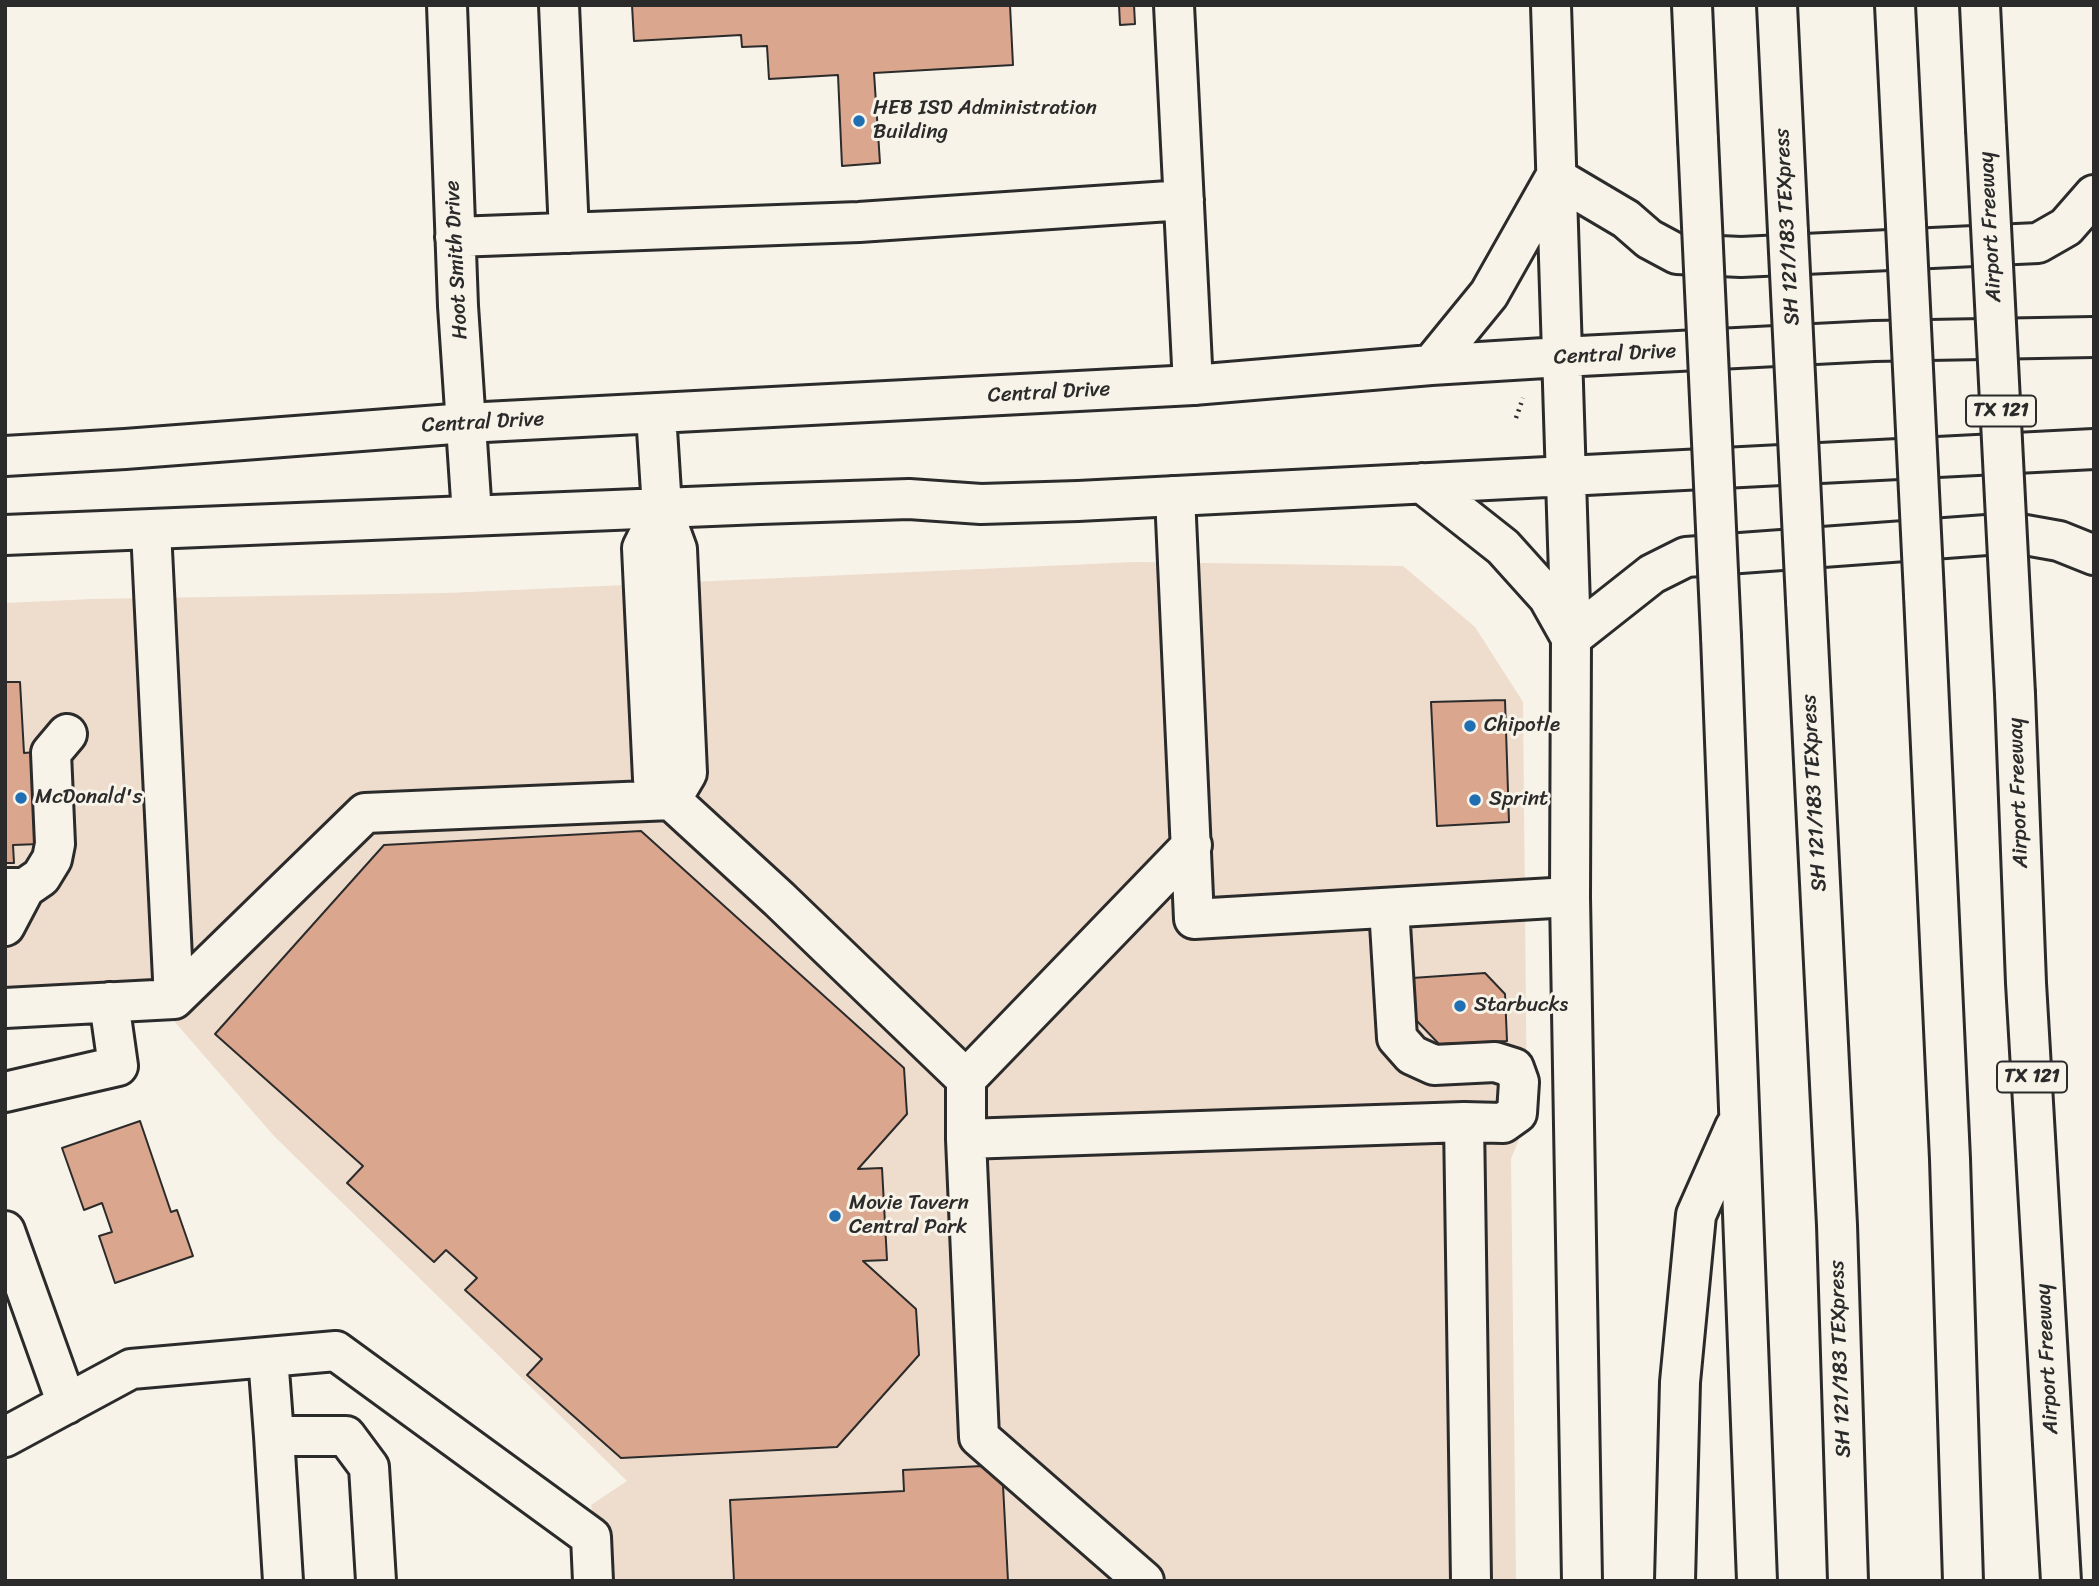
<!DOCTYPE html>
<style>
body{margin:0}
#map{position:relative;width:2099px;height:1586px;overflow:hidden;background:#f7f3e8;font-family:Sriracha,sans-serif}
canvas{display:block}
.frame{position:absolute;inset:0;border:7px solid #2b2b2b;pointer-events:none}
</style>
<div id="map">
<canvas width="2099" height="1586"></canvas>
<div class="frame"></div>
</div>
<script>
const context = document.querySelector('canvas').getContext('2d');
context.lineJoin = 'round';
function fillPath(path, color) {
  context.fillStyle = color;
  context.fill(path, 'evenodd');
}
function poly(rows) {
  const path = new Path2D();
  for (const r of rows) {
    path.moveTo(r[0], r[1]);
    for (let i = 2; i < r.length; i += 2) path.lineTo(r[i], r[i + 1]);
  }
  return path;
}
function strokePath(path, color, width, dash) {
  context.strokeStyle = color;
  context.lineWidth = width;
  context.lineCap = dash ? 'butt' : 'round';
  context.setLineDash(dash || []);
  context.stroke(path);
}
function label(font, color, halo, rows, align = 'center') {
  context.font = font + ' Sriracha,sans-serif';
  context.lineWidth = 6;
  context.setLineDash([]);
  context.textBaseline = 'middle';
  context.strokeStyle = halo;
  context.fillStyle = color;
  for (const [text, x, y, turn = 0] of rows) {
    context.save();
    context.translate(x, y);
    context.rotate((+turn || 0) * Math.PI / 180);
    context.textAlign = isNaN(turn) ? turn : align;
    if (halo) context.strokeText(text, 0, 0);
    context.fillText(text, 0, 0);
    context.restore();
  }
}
fillPath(poly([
 [1135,562,1403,566,1475,627,1523,702,1527,1119,1511,1159,1516,1581,601,1581,591,1505,627,1481,274,1136,140,982,5,994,5,603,93,599,447,593]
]), '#eedccd');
const building = poly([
 [632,5,1010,5,1013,65,874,73,880,163,842,166,838,75,769,79,767,46,742,47,741,35,634,41,632,5],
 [1119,5,1134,5,1135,24,1120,25,1119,5],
 [5,682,20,682,24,753,35,752,40,844,13,845,14,863,5,863,5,682],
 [1505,700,1509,822,1437,826,1431,702,1505,700],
 [641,831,904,1068,907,1114,858,1169,882,1168,887,1260,863,1261,916,1309,919,1355,837,1447,621,1458,527,1375,542,1359,465,1290,477,1278,446,1250,434,1262,347,1183,363,1166,215,1034,384,845,641,831],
 [1485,973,1505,994,1507,1041,1439,1044,1415,1019,1412,978,1485,973],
 [140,1121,171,1212,177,1210,193,1256,115,1283,99,1236,112,1232,102,1203,84,1210,62,1148,140,1121],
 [982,1466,1003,1485,1008,1581,734,1581,730,1500,904,1491,903,1470,982,1466]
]);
fillPath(building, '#daa68e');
strokePath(building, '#2b2b2b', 2);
const minor = poly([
 [447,5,458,306,472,515],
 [559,5,569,233],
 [1174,5,1193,385],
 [455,237,859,222,1184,200],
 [1175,496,1194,919,1570,897],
 [662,508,642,548,653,779,671,800,779,899,966,1079,966,1139,979,1437,1144,1581],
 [662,508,677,549,687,773,671,800],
 [151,530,174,999],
 [5,888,25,888,41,877,52,859,55,844,51,753,67,734],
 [1389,908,1397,1038,1412,1055,1434,1065,1495,1062,1514,1068,1519,1082,1517,1113,1503,1123,1464,1122],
 [5,926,25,888],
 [5,1008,174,999,365,813,671,800],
 [966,1079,1192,845],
 [5,1092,118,1066,109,1002],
 [966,1139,1464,1122,1471,1581],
 [5,1231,67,1404],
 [268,1357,274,1436],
 [5,1437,131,1369,336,1351,591,1537,593,1581],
 [283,1581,274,1436,346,1436,369,1467,376,1581]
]);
const major = poly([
 [1551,5,1571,638,1570,897,1582,1581],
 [1555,177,1626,219,1649,239,1677,254,1741,257,2038,243,2066,227,2094,195],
 [1431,365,1489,294,1554,179],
 [656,414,662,508],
 [5,456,125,449,466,423,1193,385,1431,365,1561,357,1874,341,2094,337],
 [1422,483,1503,547,1548,597,1571,638,1652,574,1686,557,2014,533,2059,541,2094,555],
 [5,535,760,504,909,499,981,504,1078,501,2094,449]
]);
const highway = poly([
 [1692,5,1698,140],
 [1777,5,1788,232],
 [1895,5,1906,225],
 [1980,5,1986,129],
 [1924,595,1950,1159,1963,1581],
 [1806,601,1837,1225,1848,1581],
 [1721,636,1757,1581],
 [2015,694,2026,983,2061,1581],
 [1675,1581,1680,1382,1696,1215,1735,1127]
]);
strokePath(minor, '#2b2b2b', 44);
strokePath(major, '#2b2b2b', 44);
strokePath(highway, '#2b2b2b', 44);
strokePath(poly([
 [1516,418,1523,398]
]), '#2b2b2b', 4.5, [2, 5]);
strokePath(minor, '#f7f3e8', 38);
strokePath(major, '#f7f3e8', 38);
strokePath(highway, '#f7f3e8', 38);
const highwayBridge = poly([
 [1986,129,2015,694],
 [1698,140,1721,636],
 [1906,225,1924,595],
 [1788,232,1806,601]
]);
strokePath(highwayBridge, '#2b2b2b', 44, []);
strokePath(highwayBridge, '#f7f3e8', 38);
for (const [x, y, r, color] of [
 [859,121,7,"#1f6fb2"],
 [1470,726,7,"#1f6fb2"],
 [21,798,7,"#1f6fb2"],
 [1475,800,7,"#1f6fb2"],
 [1460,1006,7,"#1f6fb2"],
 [835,1216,7,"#1f6fb2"]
]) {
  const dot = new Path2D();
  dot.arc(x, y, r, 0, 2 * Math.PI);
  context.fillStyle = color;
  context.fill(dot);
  strokePath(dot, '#f7f3e8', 2.5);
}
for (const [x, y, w] of [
 [2001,411,70],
 [2032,1077,70]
]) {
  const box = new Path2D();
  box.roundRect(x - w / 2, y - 15.5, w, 31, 5);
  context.fillStyle = '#f7f3e8';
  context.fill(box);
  strokePath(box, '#2b2b2b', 2);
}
label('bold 19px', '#2b2b2b', null, [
 ["TX 121",2001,411],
 ["TX 121",2032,1077]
]);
label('21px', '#2b2b2b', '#f7f3e8', [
 ["HEB ISD Administration",873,109],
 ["Building",873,133],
 ["Chipotle",1484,726],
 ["McDonald's",35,798],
 ["Sprint",1489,800],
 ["Starbucks",1474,1006],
 ["Movie Tavern",849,1204],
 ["Central Park",849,1228]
], 'left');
label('21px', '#2b2b2b', '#f7f3e8', [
 ["SH 121/183 TEXpress",1788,227,-93],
 ["Airport Freeway",1991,227,-93],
 ["Hoot Smith Drive",457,260,-93],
 ["Central Drive",1615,355,-3],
 ["Central Drive",1049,393,-3],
 ["Central Drive",483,423,-3],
 ["SH 121/183 TEXpress",1815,793,-93],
 ["Airport Freeway",2019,793,-92],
 ["SH 121/183 TEXpress",1841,1359,-92],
 ["Airport Freeway",2048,1359,-93]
]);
</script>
